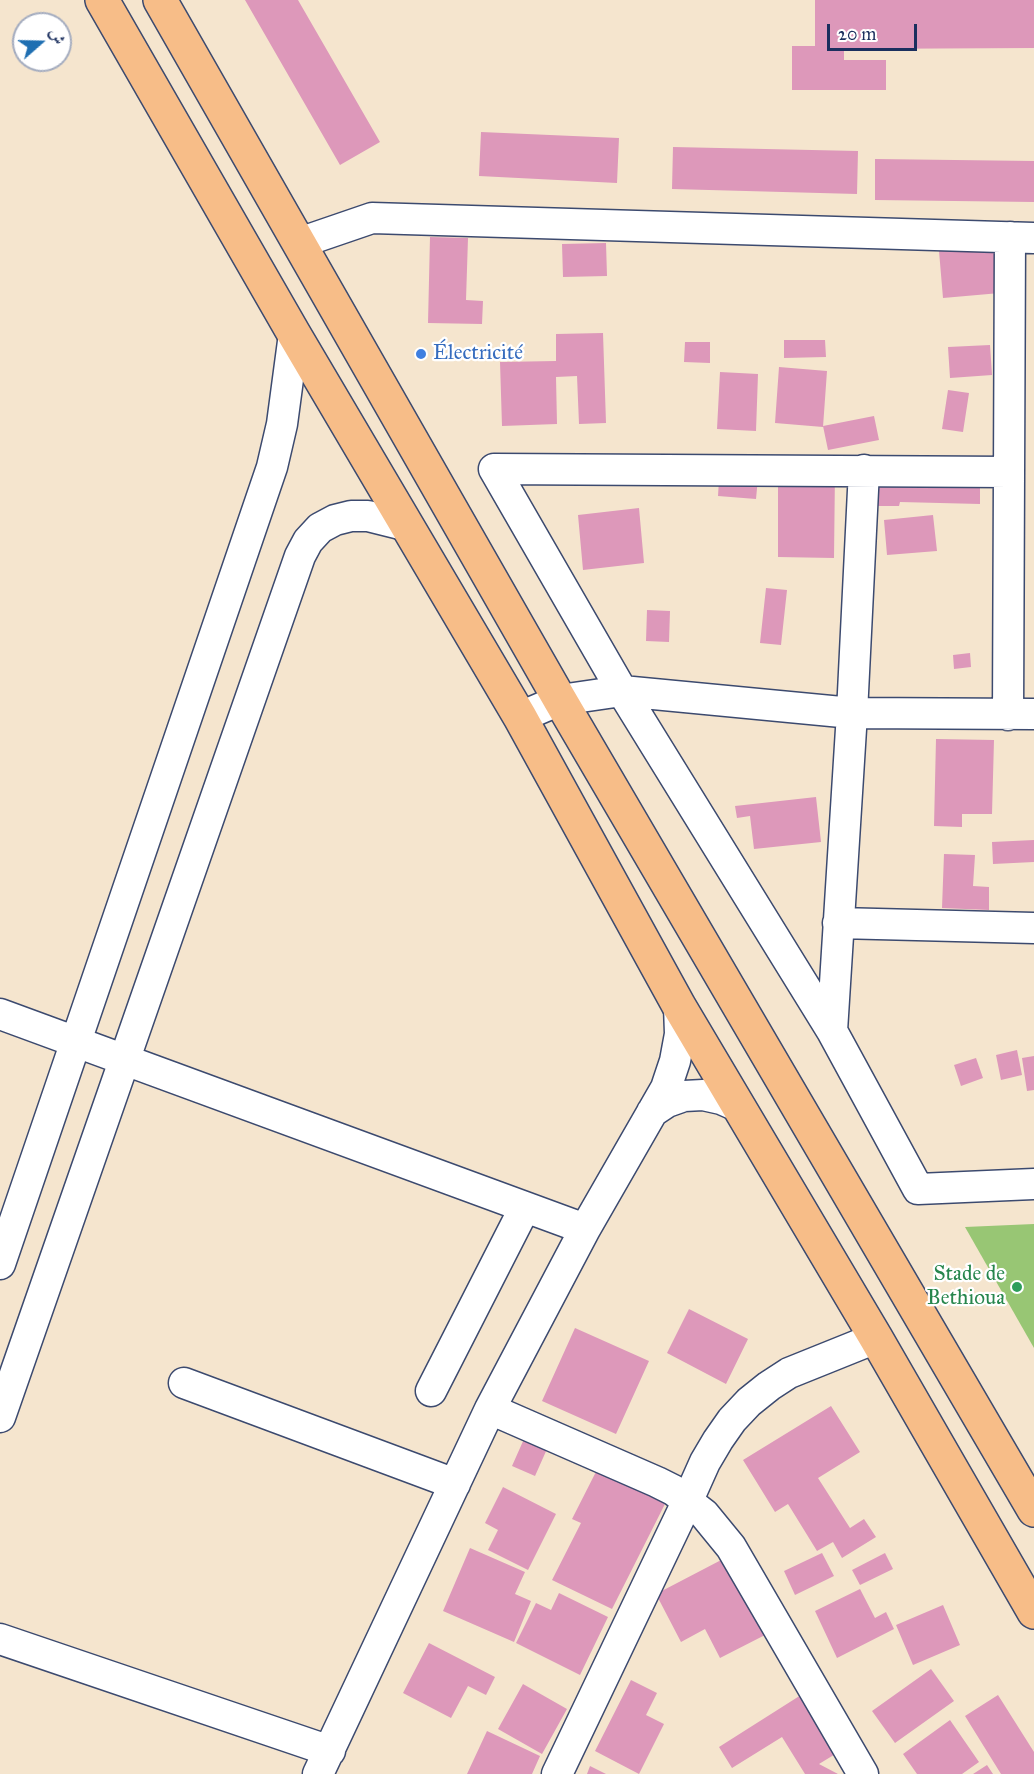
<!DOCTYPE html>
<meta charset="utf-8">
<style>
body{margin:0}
#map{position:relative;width:1034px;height:1774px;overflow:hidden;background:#f5e5ce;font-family:"IM FELL Great Primer",Amiri,serif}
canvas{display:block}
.north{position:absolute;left:12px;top:12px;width:60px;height:60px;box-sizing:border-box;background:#fff;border:2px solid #a4acbf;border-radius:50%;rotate:70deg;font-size:16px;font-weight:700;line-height:24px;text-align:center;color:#1b2f5e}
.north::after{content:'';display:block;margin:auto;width:21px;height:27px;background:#1f6fb2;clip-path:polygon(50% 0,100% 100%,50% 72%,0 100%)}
.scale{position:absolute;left:827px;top:24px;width:90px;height:27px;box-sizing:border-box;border:3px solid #1b2f5e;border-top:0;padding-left:8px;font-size:18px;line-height:21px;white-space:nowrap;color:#1b2f5e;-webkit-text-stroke:4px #fff;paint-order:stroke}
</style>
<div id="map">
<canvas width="1034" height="1774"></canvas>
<div class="north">ش</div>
<div class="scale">20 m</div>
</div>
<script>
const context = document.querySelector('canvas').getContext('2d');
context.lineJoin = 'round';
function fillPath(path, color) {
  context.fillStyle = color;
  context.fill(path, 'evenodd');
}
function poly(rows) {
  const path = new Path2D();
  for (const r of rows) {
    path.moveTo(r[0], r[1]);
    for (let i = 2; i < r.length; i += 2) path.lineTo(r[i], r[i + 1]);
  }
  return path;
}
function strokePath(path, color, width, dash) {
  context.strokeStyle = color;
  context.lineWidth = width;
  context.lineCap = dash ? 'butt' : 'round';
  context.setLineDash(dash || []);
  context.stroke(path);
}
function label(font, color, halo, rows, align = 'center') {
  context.font = font + ' "IM FELL Great Primer",serif';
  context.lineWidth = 4.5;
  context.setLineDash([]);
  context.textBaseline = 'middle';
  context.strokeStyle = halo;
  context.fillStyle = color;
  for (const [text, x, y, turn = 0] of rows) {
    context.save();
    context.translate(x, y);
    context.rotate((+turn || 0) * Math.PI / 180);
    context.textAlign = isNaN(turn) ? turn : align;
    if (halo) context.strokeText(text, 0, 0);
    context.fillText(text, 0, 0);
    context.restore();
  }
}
fillPath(poly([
 [1034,1224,1034,1348,965,1227]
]), '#98c674');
fillPath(poly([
 [245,0,298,0,380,142,340,165],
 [815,0,1034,0,1034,48,844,49,844,60,886,60,886,90,792,90,792,46,815,46],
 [481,132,619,138,617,183,479,176],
 [673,147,858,151,857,194,672,189],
 [875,159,1034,161,1034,202,875,200],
 [430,237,468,238,466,300,483,301,482,324,428,323],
 [606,243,607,276,563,277,562,244],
 [997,246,1000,293,943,298,939,251],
 [603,333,606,423,579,424,577,376,556,377,557,424,502,426,500,362,556,361,556,334],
 [784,340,825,340,826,357,784,358],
 [685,342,710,342,710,363,684,362],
 [990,345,992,375,950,378,948,347],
 [779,367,827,371,823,427,775,423],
 [720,372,758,374,756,431,717,429],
 [948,390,969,393,963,432,942,429],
 [874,416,879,440,828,450,823,426],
 [720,464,759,467,756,499,718,496],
 [778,470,835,471,834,558,778,557],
 [876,478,980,480,980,504,900,502,899,506,875,506],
 [639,508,644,563,583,570,578,515],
 [933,515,937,551,887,555,884,520],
 [766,588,787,590,781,645,760,643],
 [647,610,670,611,669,642,646,641],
 [970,653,971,667,954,669,953,655],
 [936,739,994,740,992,814,962,814,962,827,934,826],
 [816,797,821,842,754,849,750,816,737,818,735,806],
 [1034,840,1034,862,993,864,992,842],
 [944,854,975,855,973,886,989,887,989,910,942,908],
 [1017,1050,1022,1075,1001,1080,996,1055],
 [1034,1056,1034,1090,1027,1091,1022,1058],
 [976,1058,983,1078,961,1086,954,1065],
 [689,1309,748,1339,726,1384,667,1353],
 [575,1328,649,1361,616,1434,542,1401],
 [831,1406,860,1452,818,1478,850,1528,864,1519,876,1537,842,1558,833,1542,817,1551,788,1504,775,1512,743,1460],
 [524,1439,547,1449,535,1476,512,1466],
 [603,1458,671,1492,612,1609,552,1580,581,1523,572,1519],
 [503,1487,556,1514,528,1570,488,1550,498,1530,485,1523],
 [470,1548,525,1572,515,1594,531,1601,514,1642,443,1611],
 [822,1553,834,1576,795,1595,784,1571],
 [885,1553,893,1569,860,1585,852,1570],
 [725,1558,765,1635,720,1658,705,1629,681,1642,656,1594],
 [860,1589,875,1618,886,1612,894,1629,837,1658,815,1611],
 [559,1593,608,1617,580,1675,516,1643,536,1603,551,1610],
 [943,1605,960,1645,913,1665,896,1625],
 [429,1643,495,1677,486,1695,468,1686,451,1718,403,1693],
 [931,1669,954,1701,895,1743,872,1711],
 [631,1680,657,1693,646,1715,664,1724,639,1774,595,1751],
 [523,1684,567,1709,542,1754,498,1729],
 [801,1695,837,1753,819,1764,838,1774,805,1774,782,1737,732,1768,719,1747],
 [998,1695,1034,1752,1034,1774,1001,1774,965,1716],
 [950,1720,979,1762,962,1774,917,1774,903,1754],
 [487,1731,540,1756,532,1774,467,1774],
 [987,1765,993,1774,973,1774],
 [590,1766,606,1774,587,1774]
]), '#dd98ba');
const minor = poly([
 [299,243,372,218,1034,238],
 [494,469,622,691,832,1031,852,713,864,470],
 [494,469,1009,472],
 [1008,715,1010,237],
 [520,717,560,700,622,691,852,713,1034,714],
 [838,923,1034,928],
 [0,1014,585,1229],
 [832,1031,918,1189,1034,1184],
 [652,1112,667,1102,684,1096,703,1095,721,1099,737,1106],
 [0,1264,272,467,282,424,294,334],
 [184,1383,455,1484],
 [431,1391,525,1207],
 [490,1409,657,1482,673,1490,704,1514,731,1547,863,1774],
 [0,1417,300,556,308,541,320,528,335,520,351,516,368,516,408,526],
 [0,1639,330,1751],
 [318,1774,490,1409,585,1229,666,1088,675,1061,680,1034,679,1006],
 [557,1774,688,1500,705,1462,718,1440,732,1420,749,1402,769,1386,789,1373,876,1338]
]);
const major = poly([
 [102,0,294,334,520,717,679,1006,876,1338,1034,1612],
 [160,0,560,700,1034,1510]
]);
strokePath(minor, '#3c4a6f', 33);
strokePath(major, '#3c4a6f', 36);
strokePath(minor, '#fff', 30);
strokePath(major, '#f7bd88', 33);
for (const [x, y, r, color] of [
 [421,354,6,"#3f7fe0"],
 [1017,1287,6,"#2e9e5b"]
]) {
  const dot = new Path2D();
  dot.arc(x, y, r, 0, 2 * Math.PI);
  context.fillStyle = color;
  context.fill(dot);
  strokePath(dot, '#fff', 2);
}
label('21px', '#366cbe', '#fff', [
 ["Électricité",433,354]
], 'left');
label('21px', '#27864d', '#fff', [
 ["Stade de",1005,1275],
 ["Bethioua",1005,1299]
], 'right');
</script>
